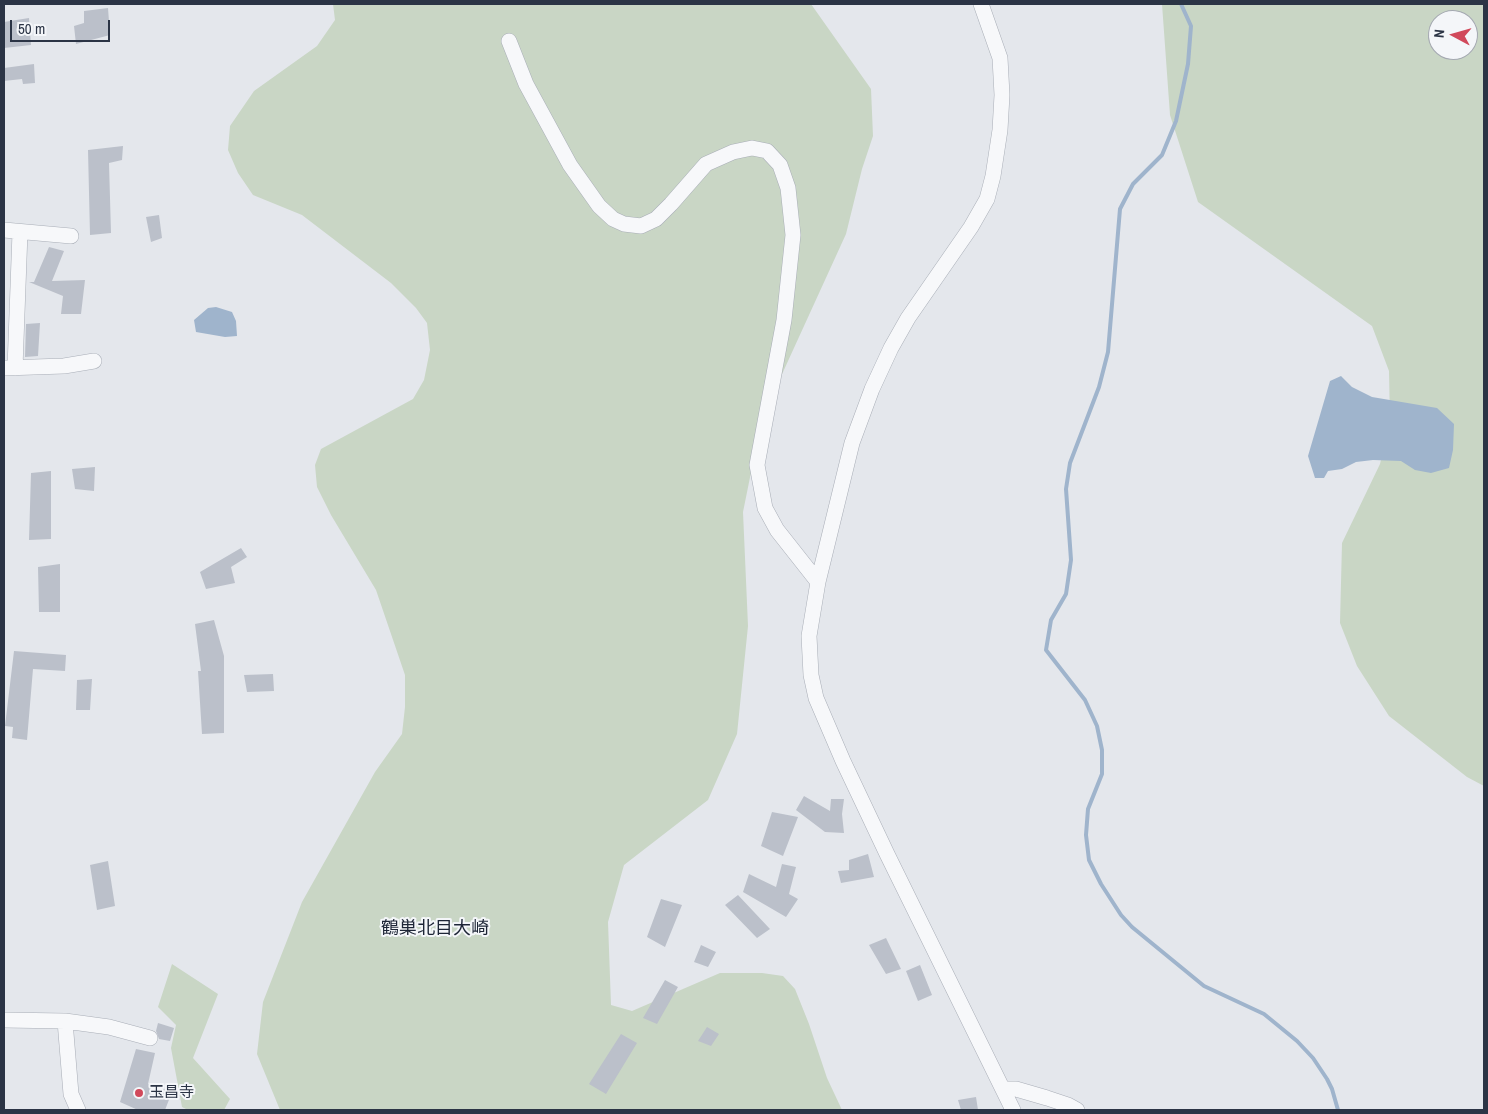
<!DOCTYPE html>
<meta charset="utf-8">
<style>
body{margin:0}
#map{position:relative;width:1488px;height:1114px;overflow:hidden;background:#e4e7ec;font-family:"Archivo Narrow",sans-serif}
canvas{display:block}
.frame{position:absolute;inset:0;border:5px solid #2b3445;pointer-events:none}
.north{position:absolute;left:1428px;top:10px;width:50px;height:50px;box-sizing:border-box;background:#f4f6f9;border:1px solid #a4a8b1;border-radius:50%;rotate:276deg;font-size:14px;font-weight:700;line-height:20px;text-align:center;color:#2b3445}
.north::after{content:'';display:block;margin:auto;width:18px;height:22px;background:#d1495b;clip-path:polygon(50% 0,100% 100%,50% 72%,0 100%)}
.scale{position:absolute;left:10px;top:20px;width:100px;height:22px;box-sizing:border-box;border:2px solid #2b3445;border-top:0;padding-left:6px;font-size:15px;line-height:18px;white-space:nowrap;color:#2b3445;-webkit-text-stroke:4px #f4f6f9;paint-order:stroke}
</style>
<div id="map">
<canvas width="1488" height="1114"></canvas>
<div class="frame"></div>
<div class="north">N</div>
<div class="scale">50 m</div>
</div>
<script>
const context = document.querySelector('canvas').getContext('2d');
context.lineJoin = 'round';
function fillPath(path, color) {
  context.fillStyle = color;
  context.fill(path, 'evenodd');
}
function poly(rows) {
  const path = new Path2D();
  for (const r of rows) {
    path.moveTo(r[0], r[1]);
    for (let i = 2; i < r.length; i += 2) path.lineTo(r[i], r[i + 1]);
  }
  return path;
}
function strokePath(path, color, width, dash) {
  context.strokeStyle = color;
  context.lineWidth = width;
  context.lineCap = dash ? 'butt' : 'round';
  context.setLineDash(dash || []);
  context.stroke(path);
}
function label(font, color, halo, rows, align = 'center') {
  context.font = font + ' "Archivo Narrow","Noto Sans JP",sans-serif';
  context.lineWidth = 4;
  context.setLineDash([]);
  context.textBaseline = 'middle';
  context.strokeStyle = halo;
  context.fillStyle = color;
  for (const [text, x, y, turn = 0] of rows) {
    context.save();
    context.translate(x, y);
    context.rotate((+turn || 0) * Math.PI / 180);
    context.textAlign = isNaN(turn) ? turn : align;
    if (halo) context.strokeText(text, 0, 0);
    context.fillText(text, 0, 0);
    context.restore();
  }
}
fillPath(poly([
 [333,4,811,4,871,89,873,136,862,169,846,234,762,418,743,512,748,626,737,734,708,800,624,865,608,922,611,1005,632,1011,720,973,762,973,783,976,795,989,809,1024,827,1078,842,1110,280,1110,257,1054,263,1002,302,902,375,772,402,734,405,707,405,675,376,590,331,515,317,487,315,465,321,449,413,399,424,380,430,350,427,323,416,308,391,283,302,215,253,195,238,173,228,150,230,126,254,91,317,46,335,20],
 [1162,4,1484,4,1484,786,1467,777,1389,716,1357,666,1340,623,1342,543,1380,464,1390,421,1389,371,1372,326,1198,202,1170,115],
 [1438,20,1468,20,1468,50,1438,50],
 [172,964,218,994,193,1058,230,1099,224,1110,188,1110,182,1107,171,1048,176,1025,158,1007]
]), '#c9d6c5');
fillPath(poly([
 [216,307,232,312,236,321,237,336,225,337,196,332,194,320,208,308],
 [1341,376,1352,387,1372,397,1437,408,1454,424,1453,450,1449,468,1431,473,1415,470,1401,461,1373,460,1356,462,1342,469,1328,471,1324,478,1315,478,1308,456,1330,381]
]), '#9fb4cc');
strokePath(poly([
 [1181,4,1191,26,1188,64,1176,121,1162,155,1133,184,1120,209,1108,352,1099,387,1070,463,1066,489,1071,560,1066,594,1051,620,1046,650,1085,700,1097,726,1102,750,1102,774,1088,809,1086,835,1089,860,1101,884,1121,915,1132,927,1204,986,1264,1014,1297,1041,1313,1058,1327,1079,1332,1089,1338,1110]
]), '#9fb4cc', 4);
fillPath(poly([
 [108,8,110,35,76,44,74,26,84,23,84,11],
 [29,18,31,45,4,48,4,22],
 [34,64,35,83,23,84,22,79,4,81,4,68],
 [123,146,122,160,109,163,111,233,90,235,88,150],
 [159,215,162,238,151,242,146,217],
 [49,247,64,251,52,281,85,280,81,314,61,314,63,296,29,282,34,282],
 [40,323,38,356,25,357,26,324],
 [95,467,94,491,75,489,72,469],
 [51,471,51,539,29,540,31,473],
 [241,548,247,557,231,567,235,583,206,589,200,572],
 [60,564,60,612,39,612,38,567],
 [214,620,224,656,224,733,202,734,198,671,201,671,195,624],
 [14,651,66,655,65,671,33,669,27,740,12,738,13,727,5,726],
 [273,674,274,691,247,692,244,675],
 [92,679,90,710,76,710,77,680],
 [804,796,830,811,831,799,844,799,842,814,844,833,825,832,796,810],
 [772,812,798,817,783,856,761,846],
 [868,854,874,877,841,883,838,871,849,870,849,860],
 [108,861,115,906,97,910,90,865],
 [782,864,796,867,789,894,798,899,786,917,743,892,749,874,776,887],
 [738,895,770,929,757,938,725,905],
 [661,899,682,905,665,947,647,937],
 [886,938,901,969,886,974,869,945],
 [701,945,716,952,708,967,694,962],
 [920,965,932,995,918,1001,906,971],
 [665,980,678,987,657,1024,643,1018],
 [158,1023,174,1028,170,1041,159,1039,156,1031],
 [707,1027,719,1034,711,1046,698,1041],
 [621,1034,637,1043,606,1094,589,1084],
 [136,1049,155,1053,148,1084,172,1092,165,1110,138,1110,120,1102],
 [976,1097,978,1110,961,1110,958,1100]
]), '#bbc0ca');
const minor = poly([
 [981,4,1000,58,1002,95,1000,130,993,176,987,199,971,227,908,318,891,348,872,389,852,443,818,582,809,636,811,675,816,698,843,761,887,854,1013,1110],
 [509,41,526,84,570,165,599,206,613,219,624,224,641,226,656,219,671,204,706,164,733,152,752,148,767,151,780,165,788,188,793,235,784,320,757,465,765,508,777,530,818,582],
 [4,230,71,236],
 [4,368,64,366,94,361],
 [15,368,20,232],
 [4,1020,65,1021,109,1027,150,1038],
 [65,1021,71,1094,78,1110],
 [1003,1089,1016,1089,1047,1098,1068,1105,1077,1110]
]);
strokePath(minor, '#a9aeb7', 16);
strokePath(minor, '#f7f8fa', 15);
for (const [x, y, r, color] of [
 [139,1093,5,"#d1495b"]
]) {
  const dot = new Path2D();
  dot.arc(x, y, r, 0, 2 * Math.PI);
  context.fillStyle = color;
  context.fill(dot);
  strokePath(dot, '#f4f6f9', 2);
}
label('15px', '#2b3445', '#f4f6f9', [
 ["玉昌寺",149,1093]
], 'left');
label('18px', '#1d2536', '#f4f6f9', [
 ["鶴巣北目大崎",435,929]
]);
</script>
